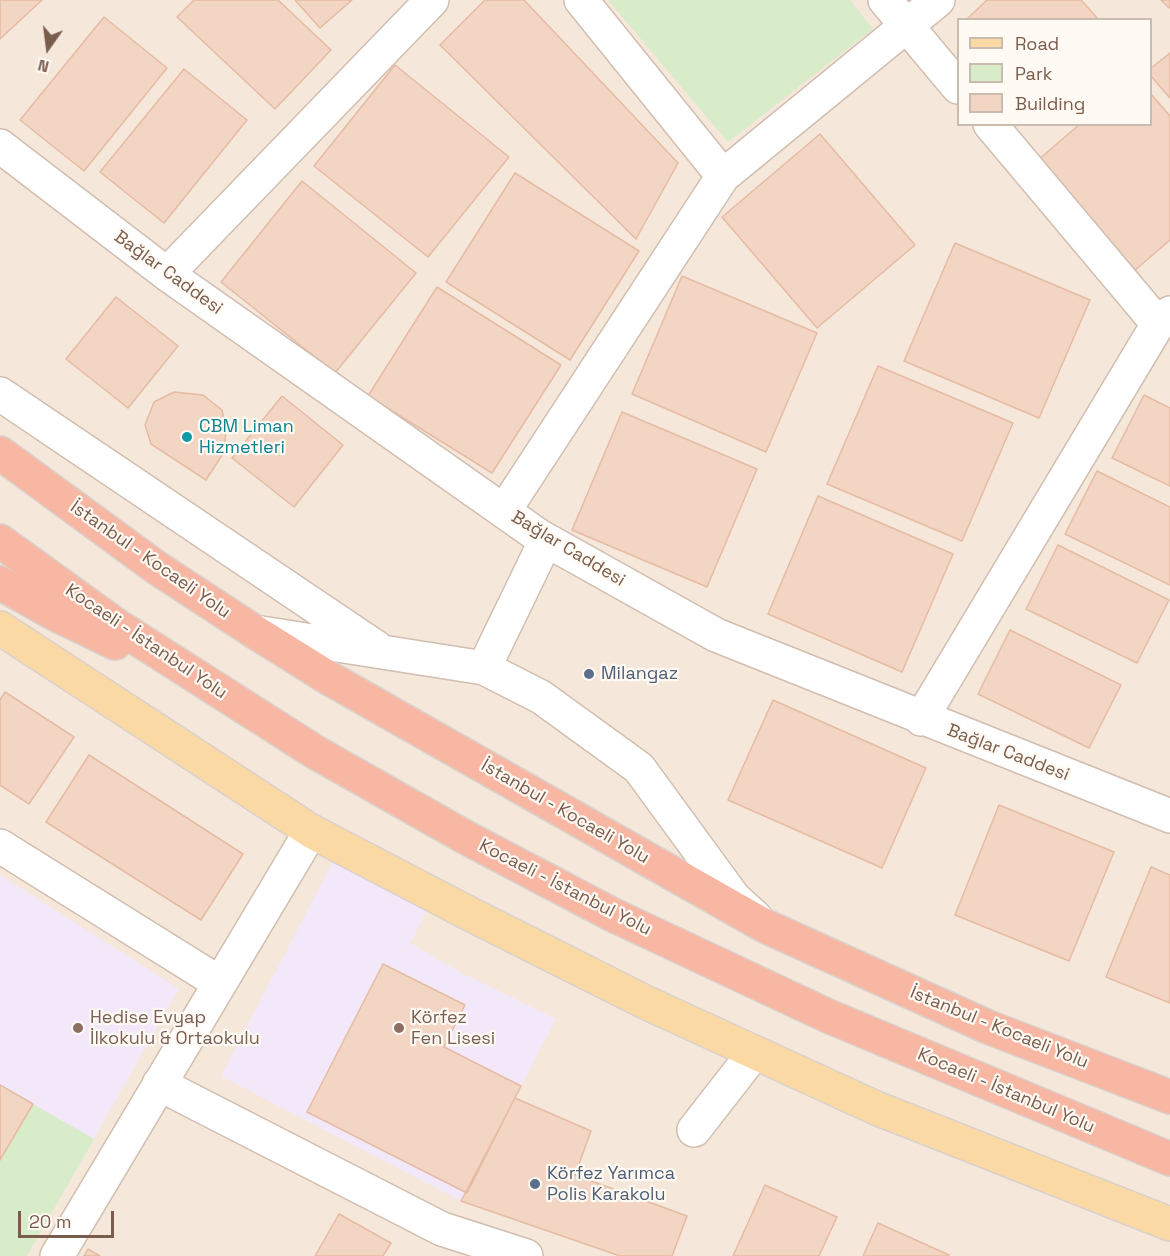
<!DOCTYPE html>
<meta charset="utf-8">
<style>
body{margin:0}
#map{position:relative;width:1170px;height:1256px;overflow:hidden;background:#fdf6ec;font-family:"Space Grotesk",sans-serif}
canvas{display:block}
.legend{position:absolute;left:957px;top:18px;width:195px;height:108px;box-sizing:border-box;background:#fffaf3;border:2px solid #cabbb1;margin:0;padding:8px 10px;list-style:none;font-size:18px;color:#7a5c4d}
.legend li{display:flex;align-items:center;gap:12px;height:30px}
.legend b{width:30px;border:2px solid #cabbb1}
.north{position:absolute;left:18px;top:18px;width:60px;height:60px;-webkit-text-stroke:4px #fffaf3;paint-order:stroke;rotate:194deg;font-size:16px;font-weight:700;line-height:24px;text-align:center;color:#7a5c4d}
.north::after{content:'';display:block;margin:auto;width:21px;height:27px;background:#7a5c4d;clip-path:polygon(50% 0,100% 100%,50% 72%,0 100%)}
.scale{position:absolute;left:18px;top:1211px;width:96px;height:27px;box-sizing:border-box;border:3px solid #7a5c4d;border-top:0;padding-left:8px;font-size:18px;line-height:21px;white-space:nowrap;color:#7a5c4d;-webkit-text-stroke:4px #fffaf3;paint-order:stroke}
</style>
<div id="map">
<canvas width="1170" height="1256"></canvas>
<ul class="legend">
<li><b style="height:8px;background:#fbd9a5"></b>Road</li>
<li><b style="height:16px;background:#d8ecc9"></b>Park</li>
<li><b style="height:16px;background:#f3d5c3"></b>Building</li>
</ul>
<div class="north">N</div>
<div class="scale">20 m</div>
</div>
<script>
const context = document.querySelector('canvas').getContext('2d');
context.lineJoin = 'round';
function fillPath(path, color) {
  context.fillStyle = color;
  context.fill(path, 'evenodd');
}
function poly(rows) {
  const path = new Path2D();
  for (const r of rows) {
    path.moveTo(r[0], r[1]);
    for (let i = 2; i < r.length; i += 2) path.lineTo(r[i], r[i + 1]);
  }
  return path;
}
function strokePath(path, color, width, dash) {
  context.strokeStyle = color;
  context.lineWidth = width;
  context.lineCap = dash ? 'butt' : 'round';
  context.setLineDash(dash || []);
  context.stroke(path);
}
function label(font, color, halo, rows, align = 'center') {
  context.font = font + ' "Space Grotesk",sans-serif';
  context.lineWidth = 4.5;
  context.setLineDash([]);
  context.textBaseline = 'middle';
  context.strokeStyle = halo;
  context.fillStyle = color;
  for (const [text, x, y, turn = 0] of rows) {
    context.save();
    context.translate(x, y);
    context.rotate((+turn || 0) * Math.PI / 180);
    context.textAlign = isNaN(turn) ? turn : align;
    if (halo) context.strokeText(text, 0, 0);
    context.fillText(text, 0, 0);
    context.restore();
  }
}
fillPath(poly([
 [0,0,1170,0,1170,1256,0,1256],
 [958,20,1150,20,1150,124,958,124]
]), '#f5e8da');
fillPath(poly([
 [336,856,430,905,410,943,462,973,556,1019,461,1201,221,1076],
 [0,875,179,989,27,1256,0,1256]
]), '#f3e8fa');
fillPath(poly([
 [608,0,850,0,873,29,728,142],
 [33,1104,94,1139,27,1256,0,1256,0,1160]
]), '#d8ecc9');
const building = poly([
 [0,0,42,0,0,39,0,0],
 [194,0,278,0,331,50,275,109,177,17,194,0],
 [295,0,352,0,320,28,295,0],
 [485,0,524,0,678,163,636,239,440,45,485,0],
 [987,0,1081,0,1099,20,966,20,987,0],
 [1161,0,1170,0,1170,7,1169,8,1161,0],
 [104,17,167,68,84,171,20,120,104,17],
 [1170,53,1170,98,1150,75,1150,69,1170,53],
 [395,65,509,157,428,257,314,166,395,65],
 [184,69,247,120,164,223,100,172,184,69],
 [1150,93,1170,116,1170,240,1134,271,1038,160,1080,124,1150,124,1150,93],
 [820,134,915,245,817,328,722,217,820,134],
 [515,173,639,251,570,360,446,282,515,173],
 [302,181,416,273,335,373,221,282,302,181],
 [955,243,1090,300,1039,418,904,361,955,243],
 [682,276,817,333,766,452,632,394,682,276],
 [437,287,561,365,492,473,368,396,437,287],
 [116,297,178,346,128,408,66,359,116,297],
 [878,366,1013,423,962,541,827,484,878,366],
 [174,392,203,395,222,410,226,430,224,452,206,480,151,444,145,425,154,402,174,392],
 [1144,395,1170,408,1170,486,1112,458,1144,395],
 [282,396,343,445,294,507,232,458,282,396],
 [622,412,757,469,707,587,572,530,622,412],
 [1097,471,1170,507,1170,585,1065,534,1097,471],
 [818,496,953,554,902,672,768,614,818,496],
 [1058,545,1169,600,1137,663,1026,609,1058,545],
 [1010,630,1121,685,1089,748,978,694,1010,630],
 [5,692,74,737,29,804,0,785,0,700,5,692],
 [773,700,926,768,882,868,728,800,773,700],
 [89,755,243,854,201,920,46,822,89,755],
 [999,805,1114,852,1069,961,955,915,999,805],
 [1151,867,1170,875,1170,1003,1106,977,1151,867],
 [383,964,465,1005,444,1047,521,1086,467,1193,307,1112,383,964],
 [0,1085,33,1104,0,1160,0,1085],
 [515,1098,591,1131,575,1175,687,1216,672,1256,620,1256,461,1201,515,1098],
 [765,1185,837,1217,819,1256,733,1256,765,1185],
 [339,1214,391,1243,383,1256,315,1256,339,1214],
 [878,1223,949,1255,949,1256,863,1256,878,1223],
 [88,1249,100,1256,84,1256,88,1249]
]);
fillPath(building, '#f3d5c3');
strokePath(building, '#e6bba3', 1.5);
const minor = poly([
 [581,0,723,176],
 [885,0,958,87],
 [990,124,1158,324],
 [0,146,167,274,539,536,716,635,1170,816],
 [167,274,432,0],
 [0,394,377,648],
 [504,511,723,176,938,0],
 [255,632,484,668,541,697,639,768,734,898,755,917],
 [484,668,546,540],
 [921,719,1158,324,1170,313],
 [0,846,218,982],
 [159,1084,442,1229,526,1256],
 [694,1130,754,1053],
 [57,1256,311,831]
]);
const major = poly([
 [0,628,311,831,470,914,647,1003,876,1108,1170,1224]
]);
const highway = poly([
 [0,453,157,568,255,632,327,677,765,926,988,1027,1170,1097],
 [0,541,119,627,210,685,315,752,465,837,613,915,828,1016,1170,1159],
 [0,583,55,614,115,643]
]);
strokePath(minor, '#d1beb0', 36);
strokePath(major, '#dad1cd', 36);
strokePath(highway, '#dad1cd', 36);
strokePath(minor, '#fff', 33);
strokePath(major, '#fbd9a5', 33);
strokePath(highway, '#f7b7a3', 33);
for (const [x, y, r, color] of [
 [187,437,6,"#0f9aa8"],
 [589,674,6,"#5c6f8a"],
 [78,1028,6,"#8d6e63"],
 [399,1028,6,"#8d6e63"],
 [535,1184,6,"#5c6f8a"]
]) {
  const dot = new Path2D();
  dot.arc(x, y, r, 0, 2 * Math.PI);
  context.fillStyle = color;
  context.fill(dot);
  strokePath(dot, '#fffaf3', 2);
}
label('18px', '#7a5c4d', '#fffaf3', [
 ["Bağlar Caddesi",168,273,36],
 ["Bağlar Caddesi",568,549,31],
 ["İstanbul - Kocaeli Yolu",150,560,35],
 ["Kocaeli - İstanbul Yolu",146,642,34],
 ["Bağlar Caddesi",1008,753,21],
 ["İstanbul - Kocaeli Yolu",565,812,30],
 ["Kocaeli - İstanbul Yolu",565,888,27],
 ["İstanbul - Kocaeli Yolu",999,1028,22],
 ["Kocaeli - İstanbul Yolu",1006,1091,23]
]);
label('18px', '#0d838f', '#fffaf3', [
 ["CBM Liman",199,427],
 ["Hizmetleri",199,448]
], 'left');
label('18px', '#4e5e75', '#fffaf3', [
 ["Milangaz",601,674],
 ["Körfez Yarımca",547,1174],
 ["Polis Karakolu",547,1195]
], 'left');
label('18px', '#785e54', '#fffaf3', [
 ["Hedise Evyap",90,1018],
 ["İlkokulu & Ortaokulu",90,1039],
 ["Körfez",411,1018],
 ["Fen Lisesi",411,1039]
], 'left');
</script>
